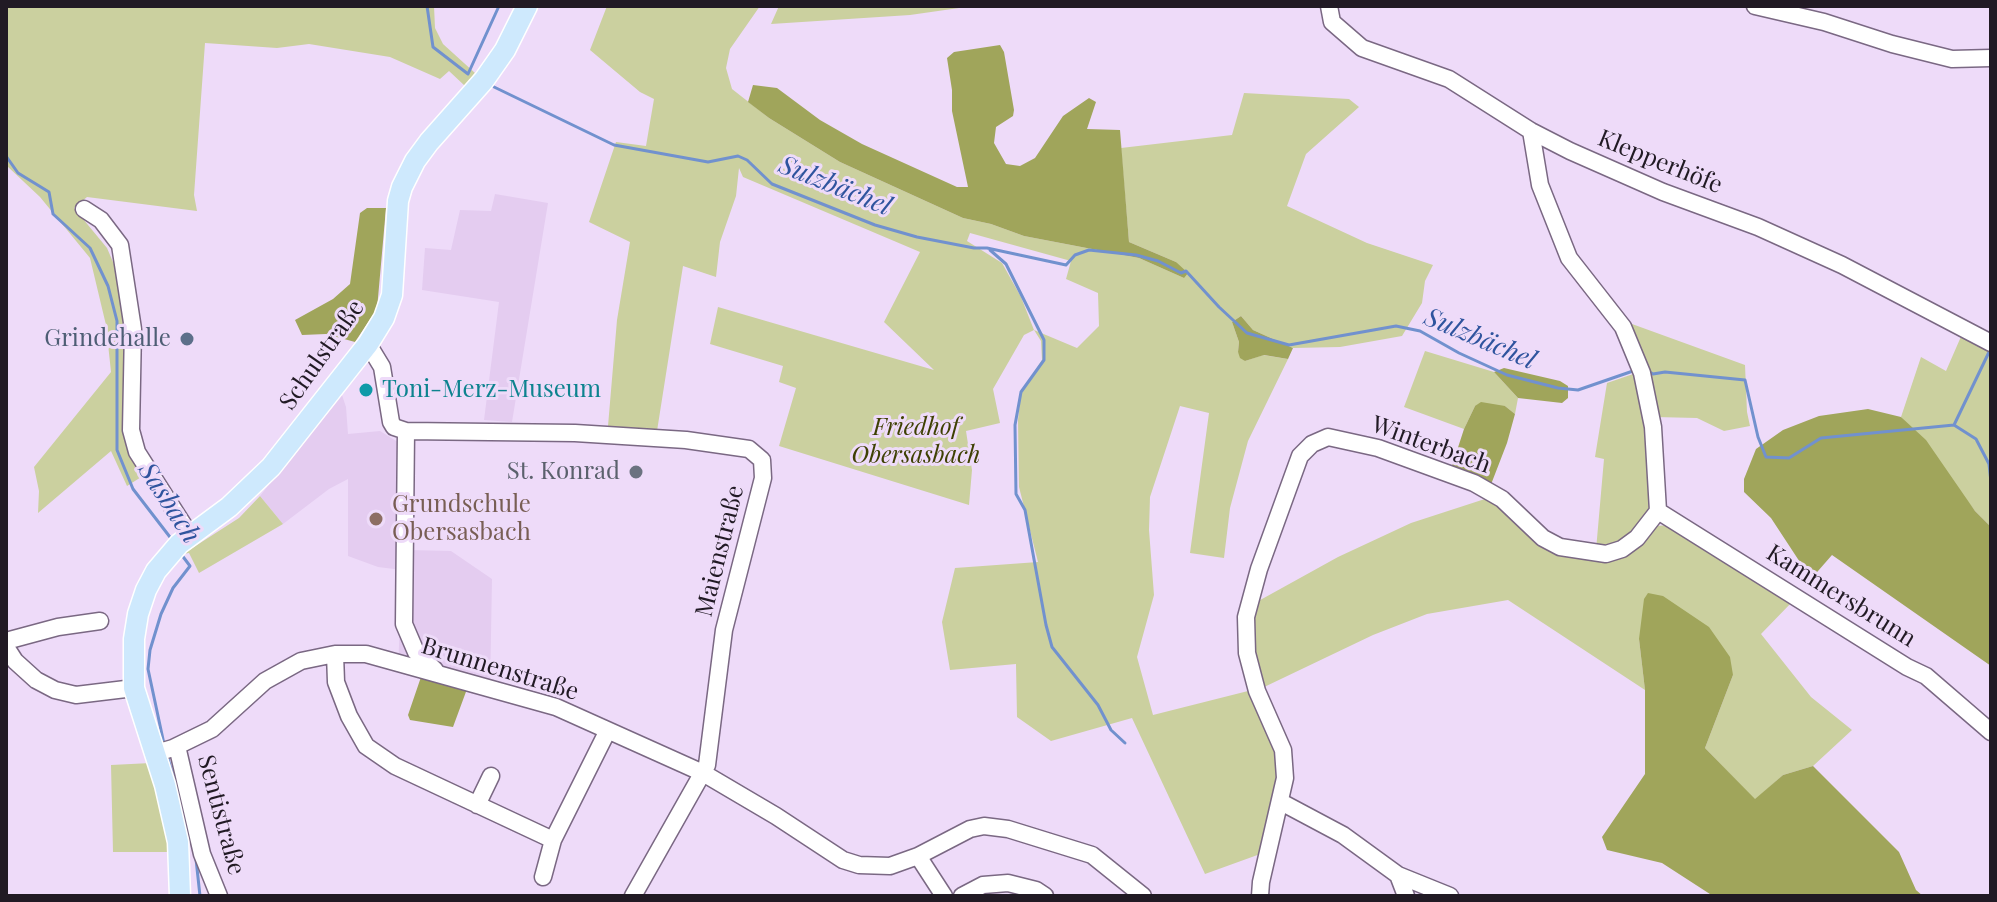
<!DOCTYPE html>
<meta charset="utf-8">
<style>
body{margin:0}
#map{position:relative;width:1997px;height:902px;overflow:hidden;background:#eedbf9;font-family:"Playfair Display",serif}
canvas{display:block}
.frame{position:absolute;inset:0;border:8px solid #211a24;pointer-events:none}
</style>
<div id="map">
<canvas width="1997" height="902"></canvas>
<div class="frame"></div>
</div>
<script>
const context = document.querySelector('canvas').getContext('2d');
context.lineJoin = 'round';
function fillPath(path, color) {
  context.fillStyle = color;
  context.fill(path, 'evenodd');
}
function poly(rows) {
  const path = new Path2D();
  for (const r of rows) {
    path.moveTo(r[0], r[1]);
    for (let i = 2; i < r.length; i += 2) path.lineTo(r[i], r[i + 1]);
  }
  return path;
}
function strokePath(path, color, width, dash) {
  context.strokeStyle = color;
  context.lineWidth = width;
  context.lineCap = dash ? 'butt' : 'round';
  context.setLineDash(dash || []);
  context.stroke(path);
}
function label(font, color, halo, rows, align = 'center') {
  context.font = font + ' "Playfair Display",serif';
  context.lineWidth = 6;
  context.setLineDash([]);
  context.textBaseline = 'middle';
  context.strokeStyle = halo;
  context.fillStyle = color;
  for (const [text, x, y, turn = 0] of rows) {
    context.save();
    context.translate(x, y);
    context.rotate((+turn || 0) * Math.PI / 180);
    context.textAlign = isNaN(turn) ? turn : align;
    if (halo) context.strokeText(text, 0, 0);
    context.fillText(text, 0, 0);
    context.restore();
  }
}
fillPath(poly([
 [495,194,548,203,512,422,484,420,499,302,422,290,425,248,451,250,460,210,491,211],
 [341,392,346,407,348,434,380,431,401,444,408,550,451,551,492,579,490,691,398,670,402,570,378,567,348,556,348,479,329,489,283,524,260,496]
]), '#e4ccf0');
fillPath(poly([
 [6,6,434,6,435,28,443,44,475,73,465,86,449,71,440,79,390,57,309,44,277,48,205,43,194,195,197,211,87,197,74,208,107,248,119,276,127,343,128,394,146,474,127,486,111,451,38,513,39,491,34,467,111,372,106,325,90,258,40,197,6,165],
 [607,6,760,6,730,49,726,68,732,89,769,118,840,162,963,218,991,224,1024,236,1139,258,1184,278,1176,262,1129,242,1121,148,1232,135,1244,93,1349,99,1359,107,1306,154,1287,206,1367,243,1433,265,1425,281,1422,303,1402,336,1340,347,1293,348,1253,330,1241,316,1232,322,1239,342,1238,352,1245,361,1263,355,1288,359,1248,441,1230,508,1224,558,1190,553,1209,413,1180,406,1150,497,1149,530,1154,595,1137,657,1153,715,1252,690,1273,730,1282,777,1263,853,1205,874,1132,718,1051,741,1017,717,1016,664,950,670,942,622,955,568,1038,562,1019,487,1018,420,1021,392,1042,360,1041,341,1034,330,1024,335,993,389,1000,423,966,431,972,470,969,505,779,446,796,388,779,382,783,366,710,344,718,307,934,370,884,322,920,252,743,177,739,168,736,196,720,242,716,277,683,266,657,431,608,426,617,320,630,242,589,222,616,142,646,146,654,99,640,92,590,50],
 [970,233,1071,261,1066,279,1098,293,1099,326,1077,348,1034,330,1021,297,1002,263,967,241],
 [779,6,973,6,910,15,771,24],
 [1621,320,1745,365,1747,412,1750,426,1724,431,1697,418,1655,417],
 [1963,332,1991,346,1991,527,1975,511,1901,417,1921,357,1946,371],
 [1425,351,1494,372,1518,398,1515,414,1505,406,1475,406,1464,429,1404,407],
 [1639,372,1650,428,1653,504,1645,522,1622,545,1596,550,1604,459,1595,457,1607,383],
 [260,496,283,524,199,573,189,553,183,554,239,518],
 [1491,497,1524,526,1608,558,1655,526,1670,525,1793,601,1761,634,1811,697,1852,730,1813,766,1783,775,1755,800,1705,748,1733,675,1639,639,1645,690,1508,600,1427,614,1373,635,1260,689,1252,658,1253,604,1338,557,1411,523],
 [151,763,173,852,113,852,111,765]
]), '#cbd09f');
fillPath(poly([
 [1000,45,1004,52,1014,110,1013,116,996,127,994,143,1006,164,1020,166,1035,158,1063,116,1089,98,1096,102,1087,129,1120,130,1129,242,1176,262,1188,273,1184,278,1139,258,1024,236,991,224,963,218,840,162,769,118,748,102,753,85,777,88,820,120,862,144,957,187,968,187,952,111,952,90,947,58,954,52],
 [367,208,386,208,377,309,355,342,326,334,302,335,295,320,333,299,350,284,360,213],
 [1241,316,1253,330,1293,348,1288,359,1264,355,1245,361,1240,358,1238,352,1239,342,1232,322],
 [1504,368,1560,381,1568,386,1568,398,1562,403,1518,398,1494,372],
 [1481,402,1505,406,1515,414,1507,443,1490,487,1451,469,1464,429,1475,406],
 [1868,409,1901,417,1926,440,1975,511,1991,527,1991,666,1832,555,1811,579,1771,518,1744,492,1744,479,1756,449,1783,430,1819,416],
 [1648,593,1663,596,1709,627,1730,657,1733,675,1705,748,1755,799,1783,775,1813,766,1899,852,1916,890,1923,896,1713,896,1662,863,1607,850,1602,837,1645,774,1645,690,1639,639,1644,599],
 [421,677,467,689,453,727,410,720,408,715]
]), '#a0a55b');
strokePath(poly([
 [427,6,433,47,468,74,499,6],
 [492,86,614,145,708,162,738,156,747,160,772,184,875,225,917,237,974,248,987,248,1066,265,1075,255,1089,250,1136,255,1158,261,1181,273,1186,271,1219,307,1247,333,1289,345,1396,326,1420,331,1459,353,1507,375,1558,388,1578,390,1633,371],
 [6,156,18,173,49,192,53,214,90,248,108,286,117,321,117,450,133,489,173,541],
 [990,250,1006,264,1044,340,1044,360,1021,392,1015,425,1016,494,1025,510,1046,625,1052,647,1098,705,1111,730,1125,743],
 [1648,371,1653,374,1665,372,1745,380,1758,437,1766,457,1789,458,1821,438,1954,425,1976,439,1989,464,1991,482],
 [1954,425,1990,350],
 [164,744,148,669,150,650,161,614,173,588,190,566,181,554],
 [167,755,190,836],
 [196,859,200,896]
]), '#7191ce', 3);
const minor = poly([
 [1329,6,1332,22,1362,48,1449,79,1531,131,1570,151,1663,192,1758,227,1842,265,1991,343],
 [1755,6,1824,22,1892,44,1952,59,1991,58],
 [84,209,101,220,120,245,133,329,131,430,137,452,190,535],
 [368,344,382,367,391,422,394,427,406,431,575,433,686,440,749,449,762,460,763,478,724,630,707,765,633,896],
 [406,431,404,624,416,652,435,670],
 [1658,511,1907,667,1926,676,1991,732],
 [6,641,58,627,100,621],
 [6,647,15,661,36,680,55,690,76,695,134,688],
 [335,654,336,682,349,716,366,746,395,766,553,840,607,732],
 [177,746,202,854,219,896],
 [156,753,173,748,212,729,265,681,301,661,335,654,366,654,556,707,703,773,776,816,843,860,859,865,890,866,918,856,970,829,984,826,1008,829,1092,855,1143,896],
 [1281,802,1343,835,1398,875,1450,896],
 [477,805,491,776],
 [918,856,944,896],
 [1398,875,1406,896],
 [543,877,553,840],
 [962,896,983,885,1008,883,1036,890,1045,896],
 [1260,896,1261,882,1285,778,1283,750,1257,691,1247,653,1246,617,1259,569,1300,456,1312,444,1328,437,1378,448,1474,483,1502,499,1543,538,1560,547,1606,554,1622,549,1637,538,1658,511,1653,427,1642,373,1623,327,1569,258,1540,185,1531,131]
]);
const major = poly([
 [180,896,178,842,165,785,134,688,134,639,138,614,146,590,156,571,179,544,229,507,271,467,368,344,384,318,392,295,398,201,402,187,415,161,429,142,484,80,505,50,527,6]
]);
strokePath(minor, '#7a6883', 19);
strokePath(major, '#fff', 23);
strokePath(minor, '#fff', 16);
strokePath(major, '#cee9fd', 20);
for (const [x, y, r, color] of [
 [187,339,8,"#5c6f8a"],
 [366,390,8,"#0f9aa8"],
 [636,472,8,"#6b7280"],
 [376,519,8,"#8d6e63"]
]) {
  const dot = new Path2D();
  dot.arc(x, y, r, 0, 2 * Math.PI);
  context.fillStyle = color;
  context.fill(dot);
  strokePath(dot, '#eedbf9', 3);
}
label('24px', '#211a24', '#eedbf9', [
 ["Klepperhöfe",1660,162,22],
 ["Schulstraße",322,355,-55],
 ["Winterbach",1431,445,20],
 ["Maienstraße",720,551,-76],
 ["Kammersbrunn",1841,596,32],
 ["Brunnenstraße",500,669,17],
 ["Sentistraße",221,815,75]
]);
label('24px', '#4e5e75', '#eedbf9', [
 ["Grindehalle",171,339]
], 'right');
label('24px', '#0d838f', '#eedbf9', [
 ["Toni-Merz-Museum",382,390]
], 'left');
label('italic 24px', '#3e4003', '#eedbf9', [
 ["Friedhof",916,428],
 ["Obersasbach",916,456]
]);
label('24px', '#5b616d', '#eedbf9', [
 ["St. Konrad",620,472]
], 'right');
label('24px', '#785e54', '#eedbf9', [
 ["Grundschule",392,505],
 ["Obersasbach",392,533]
], 'left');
label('italic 26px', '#2f549e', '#eedbf9', [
 ["Sulzbächel",835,186,22],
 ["Sulzbächel",1480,339,23],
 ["Sasbach",169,503,57]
]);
</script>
